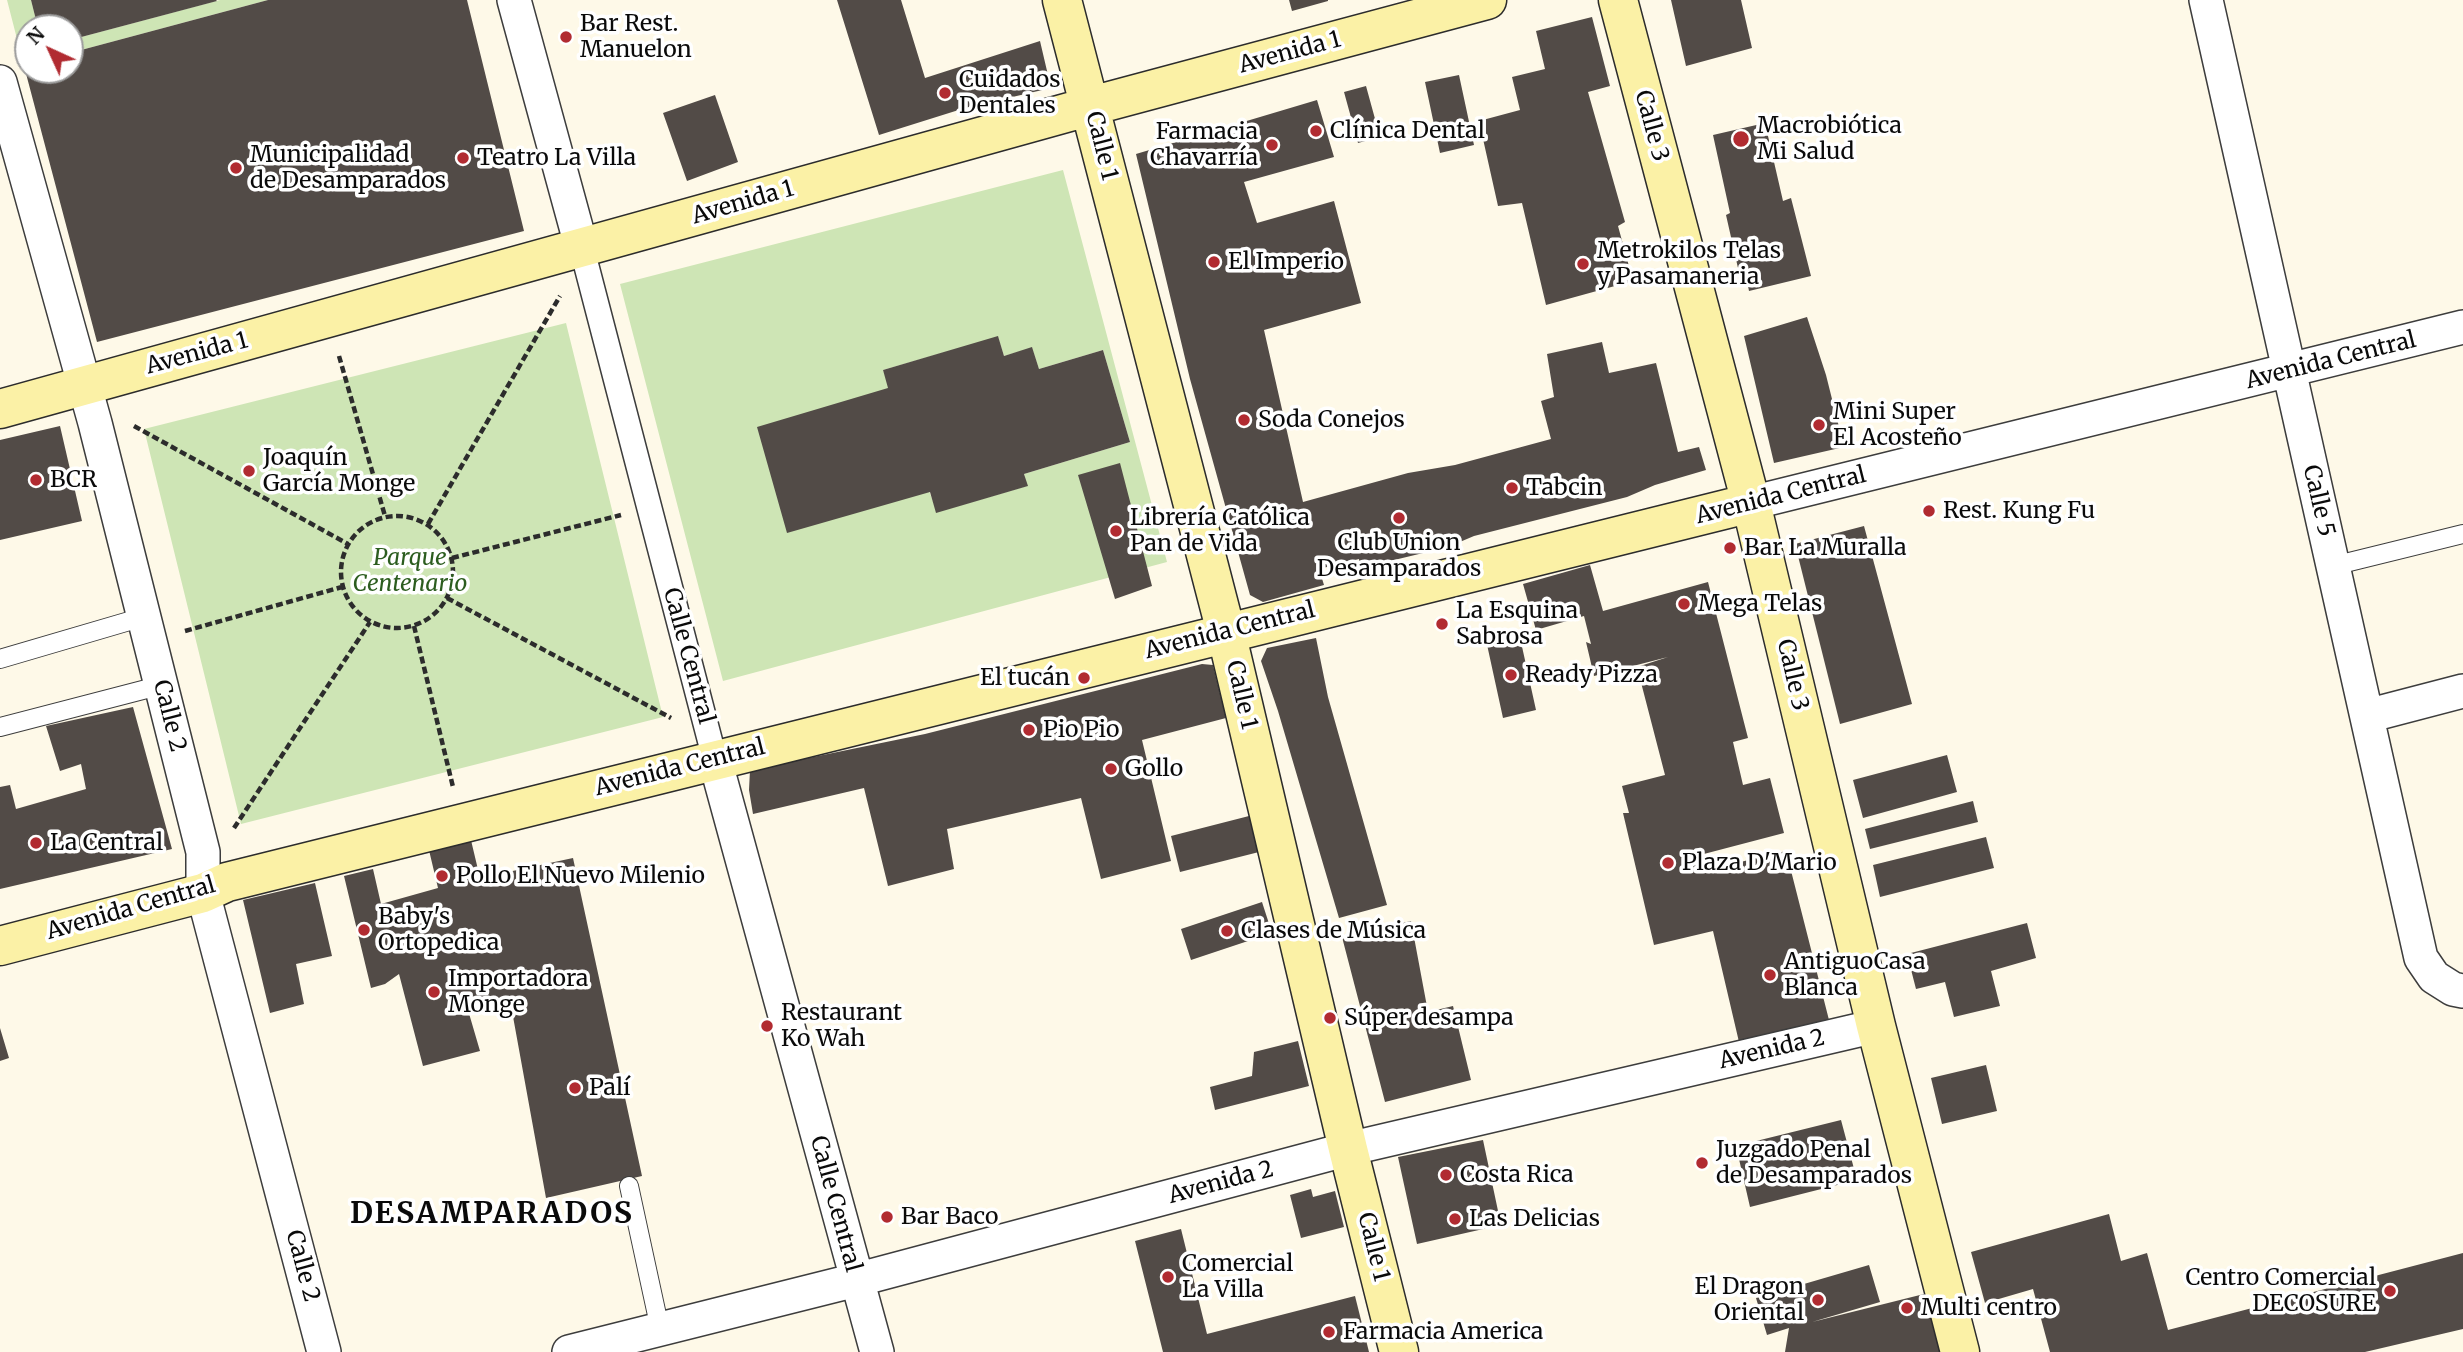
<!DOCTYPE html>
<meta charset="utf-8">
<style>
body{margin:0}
#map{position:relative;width:2463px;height:1352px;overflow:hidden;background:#fef9e8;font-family:Merriweather,serif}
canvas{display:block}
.north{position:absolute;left:14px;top:14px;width:70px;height:70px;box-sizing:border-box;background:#fff;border:2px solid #9d9d9d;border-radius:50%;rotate:315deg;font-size:19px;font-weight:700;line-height:28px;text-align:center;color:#0a0a0a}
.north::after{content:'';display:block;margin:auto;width:24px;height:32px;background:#b12b31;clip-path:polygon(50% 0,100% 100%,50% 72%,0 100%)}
</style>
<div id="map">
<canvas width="2463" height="1352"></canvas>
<div class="north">N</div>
</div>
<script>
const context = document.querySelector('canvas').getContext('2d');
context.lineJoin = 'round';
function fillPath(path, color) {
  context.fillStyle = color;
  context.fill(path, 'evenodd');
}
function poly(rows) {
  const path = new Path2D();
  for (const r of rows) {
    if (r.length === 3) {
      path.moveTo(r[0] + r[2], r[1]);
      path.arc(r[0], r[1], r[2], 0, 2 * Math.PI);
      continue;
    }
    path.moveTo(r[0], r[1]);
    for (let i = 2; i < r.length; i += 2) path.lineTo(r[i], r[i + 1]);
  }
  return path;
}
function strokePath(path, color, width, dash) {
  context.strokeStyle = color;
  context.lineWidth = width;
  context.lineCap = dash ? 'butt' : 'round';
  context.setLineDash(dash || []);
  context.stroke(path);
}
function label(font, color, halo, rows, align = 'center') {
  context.font = font + ' Merriweather,serif';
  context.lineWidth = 7;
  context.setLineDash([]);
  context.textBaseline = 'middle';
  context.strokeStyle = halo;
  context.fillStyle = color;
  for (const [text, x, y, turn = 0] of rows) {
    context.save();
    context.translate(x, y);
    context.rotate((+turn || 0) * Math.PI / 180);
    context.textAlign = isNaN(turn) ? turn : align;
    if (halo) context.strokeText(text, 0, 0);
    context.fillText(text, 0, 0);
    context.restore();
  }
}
fillPath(poly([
 [7,0,31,0,38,28,28,28,28,65,24,66],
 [220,0,268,0,70,53,70,40],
 [1063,170,1167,562,723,681,620,284],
 [998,337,1004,356,1032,348,1039,369,1103,350,1130,442,1024,474,1027,486,937,512,883,370],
 [566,323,663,717,241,824,144,429]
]), '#cee5b5');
fillPath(poly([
 [31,0,216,0,217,1,70,40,70,28,38,28],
 [268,0,467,0,524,231,97,342,24,66,28,65,28,70,70,70,70,53],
 [837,0,901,0,925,78,1040,41,1051,88,965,108,879,135],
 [1289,0,1328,0,1328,1,1292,11],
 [1671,0,1741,0,1752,48,1686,66],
 [1592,17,1610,86,1588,92,1625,222,1618,226,1633,281,1546,305,1522,203,1498,206,1479,121,1520,110,1512,77,1545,69,1536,31],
 [1459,75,1474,145,1440,153,1425,82],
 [1366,86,1380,137,1358,143,1344,92],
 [715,95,738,162,687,181,663,113],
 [1317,100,1334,157,1244,182,1257,223,1334,201,1361,303,1264,330,1303,502,1408,473,1455,465,1551,439,1541,401,1554,397,1547,354,1602,342,1609,373,1656,363,1678,452,1699,447,1706,470,1655,485,1627,497,1474,536,1448,547,1390,561,1360,572,1359,559,1319,569,1324,585,1263,602,1250,595,1190,379,1136,154],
 [1765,123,1783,201,1791,198,1811,276,1749,291,1746,276,1740,277,1726,215,1730,213,1713,135],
 [1807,317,1826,375,1844,447,1774,463,1744,336],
 [998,336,1004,356,1032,347,1039,369,1103,350,1130,442,1024,474,1028,486,936,513,930,492,787,533,757,427,888,388,883,370],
 [60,426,82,521,0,540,0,440],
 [1120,463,1152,586,1115,599,1078,475],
 [1864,526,1912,704,1840,724,1795,544],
 [1590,565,1603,611,1708,582,1748,738,1733,742,1743,785,1770,778,1784,833,1700,855,1703,871,1786,851,1829,1020,1739,1042,1713,931,1654,945,1623,813,1629,813,1622,786,1665,775,1637,667,1668,657,1594,676,1586,642,1591,644,1584,616,1536,630,1523,584],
 [1519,633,1536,710,1503,718,1486,640],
 [1316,638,1328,697,1387,905,1339,918,1278,711,1261,661,1267,648],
 [1202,664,1213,665,1226,718,1142,740,1171,861,1101,879,1081,798,947,829,954,869,888,886,864,788,753,814,749,790,750,770,925,734],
 [133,707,172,849,0,889,0,787,10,785,16,809,86,789,81,764,60,771,46,726],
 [1947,755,1957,792,1863,818,1853,780],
 [1973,801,1978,822,1870,849,1865,829],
 [1249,816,1259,852,1180,872,1171,836],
 [470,836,480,878,573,858,642,1176,546,1198,510,1000,468,1010,480,1051,423,1066,399,974,385,984,371,988,344,876,373,869,381,904,438,888,428,846],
 [1986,837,1994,868,1880,897,1873,865],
 [315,883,332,956,296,964,304,1004,270,1013,243,900],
 [1262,902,1272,933,1191,960,1181,929],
 [1411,921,1428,1012,1453,1006,1471,1080,1385,1102,1342,937],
 [2027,923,2036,958,1991,971,2000,1006,1954,1017,1945,982,1916,989,1907,954],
 [0,1028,9,1058,0,1061],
 [1298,1041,1309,1086,1215,1110,1210,1087,1252,1076,1254,1052],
 [1986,1065,1997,1111,1942,1124,1931,1078],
 [1841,1120,1857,1180,1750,1207,1736,1146],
 [1483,1140,1501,1225,1417,1244,1398,1157],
 [1311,1189,1313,1197,1335,1191,1344,1227,1301,1238,1290,1195],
 [2109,1214,2121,1261,2147,1253,2168,1330,2463,1253,2463,1329,2365,1352,2050,1352,2033,1289,1985,1303,1971,1252],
 [1181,1229,1207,1334,1355,1296,1369,1352,1163,1352,1135,1241],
 [1869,1265,1880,1302,1812,1322,1944,1289,1952,1352,1785,1352,1789,1328,1767,1335,1756,1298]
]), '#524b47');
const service = poly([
 [2333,566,2463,534],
 [0,659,143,617],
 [0,727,162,685],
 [629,1186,660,1329]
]);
const pedestrian = poly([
 [582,249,715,760]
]);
const minor = poly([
 [514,0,582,249],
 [2206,0,2421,958,2434,977,2453,989,2463,991],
 [0,82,95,423,203,852,203,893,324,1352],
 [1751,503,2463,327],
 [2367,716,2463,691],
 [715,760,877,1352],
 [569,1352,856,1280,1348,1149,1876,1026]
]);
const secondary = poly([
 [1062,0,1226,632,1348,1149,1399,1352],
 [1618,0,1751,503,1876,1026,1960,1352],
 [0,409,1091,106,1487,0],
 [0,946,203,893,227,882,1751,503]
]);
strokePath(service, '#3d3d3d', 20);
strokePath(pedestrian, '#3d3d3d', 27);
strokePath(minor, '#3d3d3d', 36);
strokePath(secondary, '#2c2c2c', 41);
strokePath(poly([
 [339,356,385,516],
 [134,426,348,544],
 [397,572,56],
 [428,524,560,296],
 [452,558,621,515],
 [447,598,671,718],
 [414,626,453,787],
 [185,631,342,587],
 [234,828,370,622]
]), '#2c2c2c', 4.5, [7, 3.5]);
strokePath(service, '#fff', 18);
strokePath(pedestrian, '#fff', 24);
strokePath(minor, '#fff', 33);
strokePath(secondary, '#fbf1a6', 38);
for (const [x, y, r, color] of [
 [566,37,7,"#b12b31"],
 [945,93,7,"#b12b31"],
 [1316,131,7,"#b12b31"],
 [1741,139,9,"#b12b31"],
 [1272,145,7,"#b12b31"],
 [463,158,7,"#b12b31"],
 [236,168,7,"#b12b31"],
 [1214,262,7,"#b12b31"],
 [1583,264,7,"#b12b31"],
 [1244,420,7,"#b12b31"],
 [1819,425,7,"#b12b31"],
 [249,471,7,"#b12b31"],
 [36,480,7,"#b12b31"],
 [1512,488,7,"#b12b31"],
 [1929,511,7,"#b12b31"],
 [1399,518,7,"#b12b31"],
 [1116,531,7,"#b12b31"],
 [1730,548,7,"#b12b31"],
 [1684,604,7,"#b12b31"],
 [1442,624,7,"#b12b31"],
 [1511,675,7,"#b12b31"],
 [1084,678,7,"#b12b31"],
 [1029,730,7,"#b12b31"],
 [1111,769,7,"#b12b31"],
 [36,843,7,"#b12b31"],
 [1668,863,7,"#b12b31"],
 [442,876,7,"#b12b31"],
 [364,930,7,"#b12b31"],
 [1227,931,7,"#b12b31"],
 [1770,975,7,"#b12b31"],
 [434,992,7,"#b12b31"],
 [1330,1018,7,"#b12b31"],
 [767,1026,7,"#b12b31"],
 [575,1088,7,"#b12b31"],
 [1702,1163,7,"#b12b31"],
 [1446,1175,7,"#b12b31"],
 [887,1217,7,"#b12b31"],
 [1455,1219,7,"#b12b31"],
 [1168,1277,7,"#b12b31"],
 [2390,1291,7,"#b12b31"],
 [1818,1300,7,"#b12b31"],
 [1907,1308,7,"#b12b31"],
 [1329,1332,7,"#b12b31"]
]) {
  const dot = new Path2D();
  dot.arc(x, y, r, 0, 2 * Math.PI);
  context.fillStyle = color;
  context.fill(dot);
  strokePath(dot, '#fff', 2.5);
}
label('23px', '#0a0a0a', '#fff', [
 ["Bar Rest.",580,24],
 ["Manuelon",580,50],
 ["Cuidados",959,80],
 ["Dentales",959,106],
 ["Macrobiótica",1757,126],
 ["Mi Salud",1757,152],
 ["Clínica Dental",1330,131],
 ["Farmacia",1258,132,"right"],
 ["Chavarría",1258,158,"right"],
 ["Municipalidad",250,155],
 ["de Desamparados",250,181],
 ["Teatro La Villa",477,158],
 ["Metrokilos Telas",1597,251],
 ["y Pasamaneria",1597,277],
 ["El Imperio",1228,262],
 ["Mini Super",1833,412],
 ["El Acosteño",1833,438],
 ["Soda Conejos",1258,420],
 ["Joaquín",263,458],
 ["García Monge",263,484],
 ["BCR",50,480],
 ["Tabcin",1526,488],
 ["Rest. Kung Fu",1943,511],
 ["Librería Católica",1130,518],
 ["Pan de Vida",1130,544],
 ["Club Union",1399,543,"center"],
 ["Desamparados",1399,569,"center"],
 ["Bar La Muralla",1744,548],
 ["Mega Telas",1698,604],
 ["La Esquina",1456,611],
 ["Sabrosa",1456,637],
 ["Ready Pizza",1525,675],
 ["El tucán",1070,678,"right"],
 ["Pio Pio",1043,730],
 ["Gollo",1125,769],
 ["La Central",50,843],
 ["Plaza D'Mario",1682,863],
 ["Pollo El Nuevo Milenio",456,876],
 ["Baby's",378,917],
 ["Ortopedica",378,943],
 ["Clases de Música",1241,931],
 ["AntiguoCasa",1784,962],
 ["Blanca",1784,988],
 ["Importadora",448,979],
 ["Monge",448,1005],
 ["Restaurant",781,1013],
 ["Ko Wah",781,1039],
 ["Súper desampa",1344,1018],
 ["Palí",589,1088],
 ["Juzgado Penal",1716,1150],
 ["de Desamparados",1716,1176],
 ["Costa Rica",1460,1175],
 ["Bar Baco",901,1217],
 ["Las Delicias",1469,1219],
 ["Comercial",1182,1264],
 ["La Villa",1182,1290],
 ["Centro Comercial",2376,1278,"right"],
 ["DECOSURE",2376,1304,"right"],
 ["El Dragon",1804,1287,"right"],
 ["Oriental",1804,1313,"right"],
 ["Multi centro",1921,1308],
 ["Farmacia America",1343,1332]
], 'left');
label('23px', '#0a0a0a', '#fff', [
 ["Avenida 1",1290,53,-15],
 ["Calle 3",1651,126,75],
 ["Calle 1",1101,146,76],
 ["Avenida 1",743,203,-16],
 ["Avenida 1",197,354,-15],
 ["Avenida Central",2331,361,-14],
 ["Avenida Central",1781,496,-14],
 ["Calle 5",2318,501,77],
 ["Avenida Central",1230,631,-14],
 ["Calle Central",688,656,75],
 ["Calle 3",1792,675,77],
 ["Calle 1",1241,695,77],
 ["Calle 2",169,716,76],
 ["Avenida Central",680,768,-14],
 ["Avenida Central",131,909,-16],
 ["Avenida 2",1772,1050,-13],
 ["Avenida 2",1221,1183,-15],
 ["Calle Central",835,1204,75],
 ["Calle 1",1373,1247,76],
 ["Calle 2",302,1266,75]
]);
label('italic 23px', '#2c5d1f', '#fff', [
 ["Parque",410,558],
 ["Centenario",410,584]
]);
context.letterSpacing = '2px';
label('bold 30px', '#0a0a0a', '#fff', [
 ["DESAMPARADOS",492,1215]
]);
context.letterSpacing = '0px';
</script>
